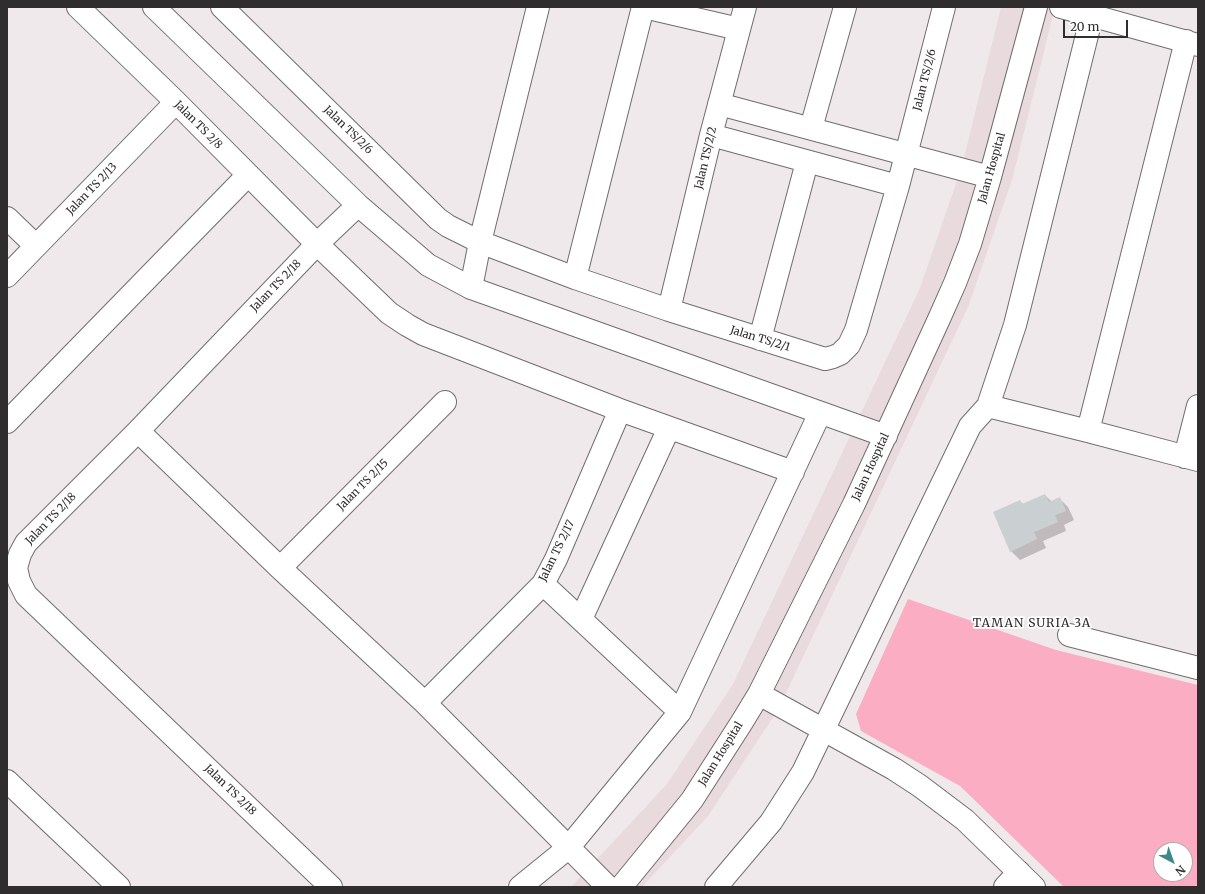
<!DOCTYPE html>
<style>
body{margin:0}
#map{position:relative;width:1205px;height:894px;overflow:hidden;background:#f0e9eb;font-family:Merriweather,serif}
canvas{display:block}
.frame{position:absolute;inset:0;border:8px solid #302d2e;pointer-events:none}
.north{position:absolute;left:1153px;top:842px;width:40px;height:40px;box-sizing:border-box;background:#fff;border:1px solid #acabab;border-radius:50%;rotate:139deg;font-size:11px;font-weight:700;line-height:16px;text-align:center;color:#302d2e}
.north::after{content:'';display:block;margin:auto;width:14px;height:18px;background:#3f878b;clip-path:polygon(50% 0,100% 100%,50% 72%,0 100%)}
.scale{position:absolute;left:1063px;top:20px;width:65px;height:18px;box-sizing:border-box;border:2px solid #302d2e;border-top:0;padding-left:5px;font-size:12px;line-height:14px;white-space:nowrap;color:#302d2e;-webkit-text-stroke:3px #fff;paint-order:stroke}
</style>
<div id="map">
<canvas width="1205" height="894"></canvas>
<div class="frame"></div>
<div class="north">N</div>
<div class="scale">20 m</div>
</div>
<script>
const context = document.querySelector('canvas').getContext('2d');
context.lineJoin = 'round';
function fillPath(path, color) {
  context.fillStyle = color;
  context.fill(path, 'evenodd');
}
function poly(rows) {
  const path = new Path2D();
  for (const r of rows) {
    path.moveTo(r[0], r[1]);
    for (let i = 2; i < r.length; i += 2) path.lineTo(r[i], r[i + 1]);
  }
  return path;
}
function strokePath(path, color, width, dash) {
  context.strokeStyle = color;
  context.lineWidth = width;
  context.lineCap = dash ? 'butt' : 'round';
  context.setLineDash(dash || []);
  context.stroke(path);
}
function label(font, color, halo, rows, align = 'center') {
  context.font = font + ' Merriweather,serif';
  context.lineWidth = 3.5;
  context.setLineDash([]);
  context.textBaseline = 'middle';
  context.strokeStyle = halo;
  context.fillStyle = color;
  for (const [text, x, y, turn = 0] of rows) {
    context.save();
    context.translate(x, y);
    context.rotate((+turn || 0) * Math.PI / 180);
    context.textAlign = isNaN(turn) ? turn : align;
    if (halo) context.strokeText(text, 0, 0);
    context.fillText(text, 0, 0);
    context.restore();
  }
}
fillPath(poly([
 [1001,7,1055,7,1012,180,968,307,778,710,708,816,642,887,571,887,667,784,733,684,920,288,962,166]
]), '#e9dadd');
fillPath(poly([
 [908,599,1056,650,1198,685,1198,887,1064,887,960,786,861,731,856,714],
 [1161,850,1185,850,1185,874,1161,874]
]), '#fbadc3');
fillPath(poly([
 [1045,495,1052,502,1059,498,1068,507,1074,520,1064,525,1066,531,1043,541,1046,548,1020,560,1011,551,1020,501,1024,505]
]), '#0003');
fillPath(poly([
 [1045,494,1049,502,1060,497,1066,511,1055,515,1058,522,1034,532,1037,539,1010,552,993,512,1020,500,1022,504]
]), '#cad0d1');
const minor = poly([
 [78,7,176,102,317,244,389,313,407,325,423,334,620,410,793,472],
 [154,7,358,205,428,265,471,288,886,436],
 [222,7,438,219,448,226,480,242,575,278,669,310,825,359,833,357,840,354,849,345,856,330,898,186,944,7],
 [644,7,739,29],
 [1061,7,1198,45],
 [719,104,990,177],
 [811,128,845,7],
 [711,135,898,186],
 [7,218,36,246],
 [7,276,176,102],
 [575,278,643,7],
 [471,288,480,242,538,7],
 [669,310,711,135,745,7],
 [760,339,807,162],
 [988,406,1088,431,1198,460],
 [7,422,248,175],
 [138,431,280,568,425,703,608,887],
 [1088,431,1186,41],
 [1185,457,1198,406],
 [280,568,445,402],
 [543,584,680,712],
 [581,619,669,428],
 [1069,635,1198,668],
 [759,694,894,769,920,786,965,820,1034,887],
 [425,703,543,584,556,559,620,410],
 [7,781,119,887],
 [331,887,26,595,19,581,16,568,20,554,26,543,138,431,317,244,358,205],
 [520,887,568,848,680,712,820,413],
 [621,887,692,800,742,722,759,694,854,504,939,319,955,283,970,244,990,177,1036,7],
 [716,887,771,822,803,772,970,426,988,406,1015,325,1094,7],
 [1005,887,1019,872]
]);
strokePath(minor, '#726c6e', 24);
strokePath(minor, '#fff', 22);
label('11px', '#302d2e', '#fff', [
 ["Jalan TS/2/6",925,80,-76],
 ["Jalan TS 2/8",198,125,45],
 ["Jalan TS/2/6",348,130,44],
 ["Jalan TS/2/2",706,158,-77],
 ["Jalan Hospital",992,168,-74],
 ["Jalan TS 2/13",92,189,-46],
 ["Jalan TS 2/18",276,286,-46],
 ["Jalan TS/2/1",760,339,17],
 ["Jalan Hospital",871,467,-65],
 ["Jalan TS 2/15",363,485,-45],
 ["Jalan TS 2/18",51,519,-46],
 ["Jalan TS 2/17",557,551,-64],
 ["Jalan Hospital",721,754,-58],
 ["Jalan TS 2/18",230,790,44]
]);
context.letterSpacing = '1px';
label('12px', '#302d2e', '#fff', [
 ["TAMAN SURIA 3A",1032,624]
]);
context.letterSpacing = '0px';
</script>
